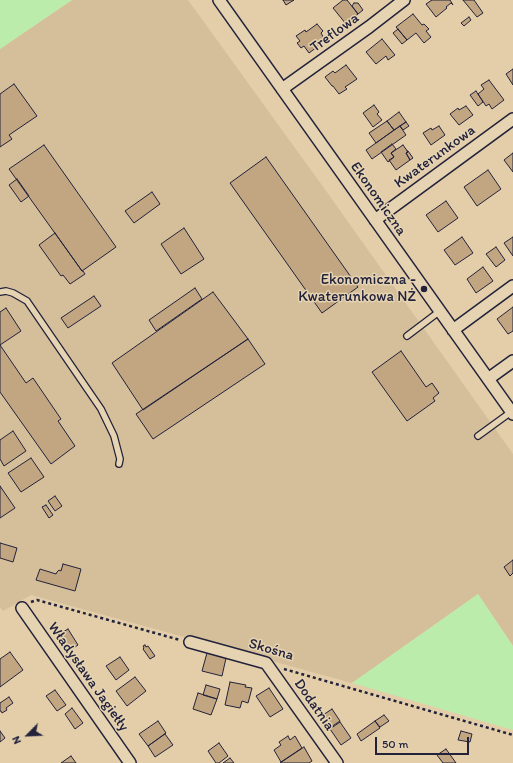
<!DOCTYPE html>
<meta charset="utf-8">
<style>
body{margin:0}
#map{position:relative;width:513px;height:763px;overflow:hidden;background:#e3cea9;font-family:Itim,sans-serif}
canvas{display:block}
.north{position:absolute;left:8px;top:715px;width:40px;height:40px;-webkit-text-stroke:3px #e6d3b1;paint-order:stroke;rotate:246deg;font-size:11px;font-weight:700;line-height:16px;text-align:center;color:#22223b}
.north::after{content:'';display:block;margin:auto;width:14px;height:18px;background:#22223b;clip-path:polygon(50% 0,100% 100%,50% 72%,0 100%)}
.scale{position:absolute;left:375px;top:737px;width:94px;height:18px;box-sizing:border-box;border:2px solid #22223b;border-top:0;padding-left:5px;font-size:12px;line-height:14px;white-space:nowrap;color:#22223b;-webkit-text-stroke:3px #e6d3b1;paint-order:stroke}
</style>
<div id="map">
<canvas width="513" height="763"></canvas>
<div class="north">N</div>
<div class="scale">50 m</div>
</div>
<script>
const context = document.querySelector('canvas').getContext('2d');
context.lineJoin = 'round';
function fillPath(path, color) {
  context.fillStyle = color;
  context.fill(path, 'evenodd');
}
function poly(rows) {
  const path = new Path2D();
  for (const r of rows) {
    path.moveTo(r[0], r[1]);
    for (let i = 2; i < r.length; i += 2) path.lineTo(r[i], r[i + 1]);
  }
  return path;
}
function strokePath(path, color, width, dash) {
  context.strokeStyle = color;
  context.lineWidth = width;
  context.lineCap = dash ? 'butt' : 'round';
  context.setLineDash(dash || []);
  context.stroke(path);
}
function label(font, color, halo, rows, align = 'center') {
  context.font = font + ' Itim,sans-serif';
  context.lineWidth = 3;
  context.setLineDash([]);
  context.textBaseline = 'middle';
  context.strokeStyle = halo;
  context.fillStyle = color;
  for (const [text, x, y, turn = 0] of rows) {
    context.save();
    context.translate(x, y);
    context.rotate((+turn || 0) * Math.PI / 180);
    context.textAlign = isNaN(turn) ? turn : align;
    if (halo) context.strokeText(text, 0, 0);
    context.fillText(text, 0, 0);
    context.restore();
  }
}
fillPath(poly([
 [72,0,188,0,324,188,513,454,513,646,478,594,352,683,31,595,3,611,0,607,0,49]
]), '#d5bf9b');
fillPath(poly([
 [0,0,72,0,0,49],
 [478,594,513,646,513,730,352,683]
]), '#bbecac');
const building = poly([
 [283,0,294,0,286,5,283,0],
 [343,0,347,0,358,14,346,24,333,8,343,0],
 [432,0,450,0,453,5,451,3,446,7,447,8,436,17,426,4,432,0],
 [463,0,474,0,483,13,477,17,463,0],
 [354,3,358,3,363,10,358,14,352,6,354,3],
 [413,14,422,25,424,24,429,29,426,31,431,37,424,43,416,33,407,40,396,27,413,14],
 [469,17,471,20,464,26,461,23,469,17],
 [317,24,323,31,321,33,325,40,316,46,317,47,309,53,304,46,301,48,297,43,300,41,296,36,305,30,306,32,317,24],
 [398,29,407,40,402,44,393,33,398,29],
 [382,39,395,55,388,60,386,56,376,64,366,52,382,39],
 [346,65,357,79,345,87,347,89,339,94,333,86,332,86,325,77,333,71,335,73,346,65],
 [513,69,513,85,506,74,513,69],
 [489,80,504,100,492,109,489,104,486,106,478,94,484,89,481,85,489,80],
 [14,84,37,116,9,135,12,139,0,147,0,94,14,84],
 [476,91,483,102,478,106,470,95,476,91],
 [374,105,379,112,377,114,382,120,373,127,363,113,374,105],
 [466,106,473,115,459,125,450,114,458,108,459,110,466,106],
 [399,112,406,122,394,130,387,121,399,112],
 [387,121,394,130,376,143,369,133,387,121],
 [406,122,409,126,403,130,400,126,406,122],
 [400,126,406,135,372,159,366,150,400,126],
 [439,126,445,135,431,145,423,133,431,128,432,130,439,126],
 [392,144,396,149,391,153,394,157,388,162,381,152,392,144],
 [44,145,116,247,82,271,9,169,44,145],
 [403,145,408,152,406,153,410,160,396,170,389,160,394,157,391,153,403,145],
 [407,151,408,151,413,158,410,160,406,153,408,152,407,151],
 [513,153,513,172,504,160,513,153],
 [266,157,358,287,322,313,230,183,266,157],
 [488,170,501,189,477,206,464,187,488,170],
 [17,179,29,196,21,202,9,185,17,179],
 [152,192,160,204,134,223,125,211,152,192],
 [446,201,458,218,438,232,426,215,446,201],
 [184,228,204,259,181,274,161,244,184,228],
 [55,233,82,271,83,271,85,274,70,284,63,275,61,276,39,245,55,233],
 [462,237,473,253,455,265,444,250,462,237],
 [513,237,513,256,504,243,513,237],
 [496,247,505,260,496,267,486,254,496,247],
 [483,267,493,281,476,293,467,279,483,267],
 [195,288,202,299,156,331,149,320,195,288],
 [213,292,248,339,143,410,112,363,213,292],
 [94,296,101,306,68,328,61,318,94,296],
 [513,307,513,331,508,334,497,319,513,307],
 [6,308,21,331,0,345,26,383,33,378,61,419,58,421,75,446,51,464,0,392,0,312,6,308],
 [248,339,265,364,153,439,136,414,248,339],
 [401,351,426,387,432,383,439,393,433,398,435,401,407,421,372,372,401,351],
 [13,431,26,451,4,466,0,459,0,440,13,431],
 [31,458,44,477,21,492,8,473,31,458],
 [0,486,15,508,0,518,0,486],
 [55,496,62,506,55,511,48,501,55,496],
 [46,505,53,515,49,518,42,507,46,505],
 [0,543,17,548,13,562,0,558,0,543],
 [513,560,513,573,510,576,504,567,513,560],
 [63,564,81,569,75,591,36,580,40,569,56,574,57,572,59,570,61,571,63,564],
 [68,629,78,645,69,651,58,635,68,629],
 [145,645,146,647,148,646,155,656,150,659,143,649,144,648,143,646,145,645],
 [10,652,23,670,0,687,0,659,10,652],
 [207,653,226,658,222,676,202,671,207,653],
 [120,657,129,670,116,680,106,666,120,657],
 [135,677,146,691,127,706,116,691,135,677],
 [230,682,246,685,245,687,252,688,248,703,242,701,240,708,225,705,230,682],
 [206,685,220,689,217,699,203,695,206,685],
 [269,688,283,709,270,717,256,696,269,688],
 [55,690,66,705,57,711,46,696,55,690],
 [198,693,217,699,211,715,193,709,198,693],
 [9,697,13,703,6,708,7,710,2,713,1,711,0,711,0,703,9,697],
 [72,708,83,723,75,729,65,714,72,708],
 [332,709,340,721,328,729,320,717,332,709],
 [384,715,389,721,380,727,375,721,384,715],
 [158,721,166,733,148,746,139,734,158,721],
 [375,721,380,728,361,741,357,734,375,721],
 [340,722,351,738,341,745,330,729,340,722],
 [0,731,5,738,0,742,0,731],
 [461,731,472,734,470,742,458,740,461,731],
 [165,734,173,745,155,757,148,746,165,734],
 [288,736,290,740,295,736,302,748,281,762,274,750,281,745,279,742,288,736],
 [219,743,228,756,219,763,216,763,208,751,219,743],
 [304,747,312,761,309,763,280,763,304,747],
 [446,749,456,763,443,763,437,755,446,749],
 [71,756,76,763,61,763,71,756],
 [230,758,234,763,223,763,230,758]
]);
fillPath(building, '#c2a681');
strokePath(building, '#22223b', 1);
const lane = poly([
 [0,292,6,291,13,293,27,301,101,409,114,436,120,459,119,464],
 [407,336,440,311],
 [478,436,511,412]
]);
const street = poly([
 [219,0,513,414],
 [282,89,369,27,404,0],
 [375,220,513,119],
 [453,330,513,286],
 [488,379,513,361],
 [22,608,130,763],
 [190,642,266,663,337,763]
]);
strokePath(lane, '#22223b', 8);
strokePath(street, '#22223b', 14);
strokePath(poly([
 [31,602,37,600,180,640],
 [284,669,513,735]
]), '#22223b', 2.5, [3, 3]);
strokePath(lane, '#e6d3b1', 5.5);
strokePath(street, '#e6d3b1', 11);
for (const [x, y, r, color] of [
 [424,289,4,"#22223b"]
]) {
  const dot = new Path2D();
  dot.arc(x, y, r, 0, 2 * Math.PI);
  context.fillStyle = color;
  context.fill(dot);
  strokePath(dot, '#e6d3b1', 1.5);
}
label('15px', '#22223b', '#e6d3b1', [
 ["Treflowa",335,33,-36],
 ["Kwaterunkowa",435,157,-36],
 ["Ekonomiczna",378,199,55],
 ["Skośna",271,650,16],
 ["Władysława Jagiełły",88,677,55],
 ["Dodatnia",314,705,55]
]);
label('15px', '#22223b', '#e6d3b1', [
 ["Ekonomiczna -",416,280],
 ["Kwaterunkowa NŻ",416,297]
], 'right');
</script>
